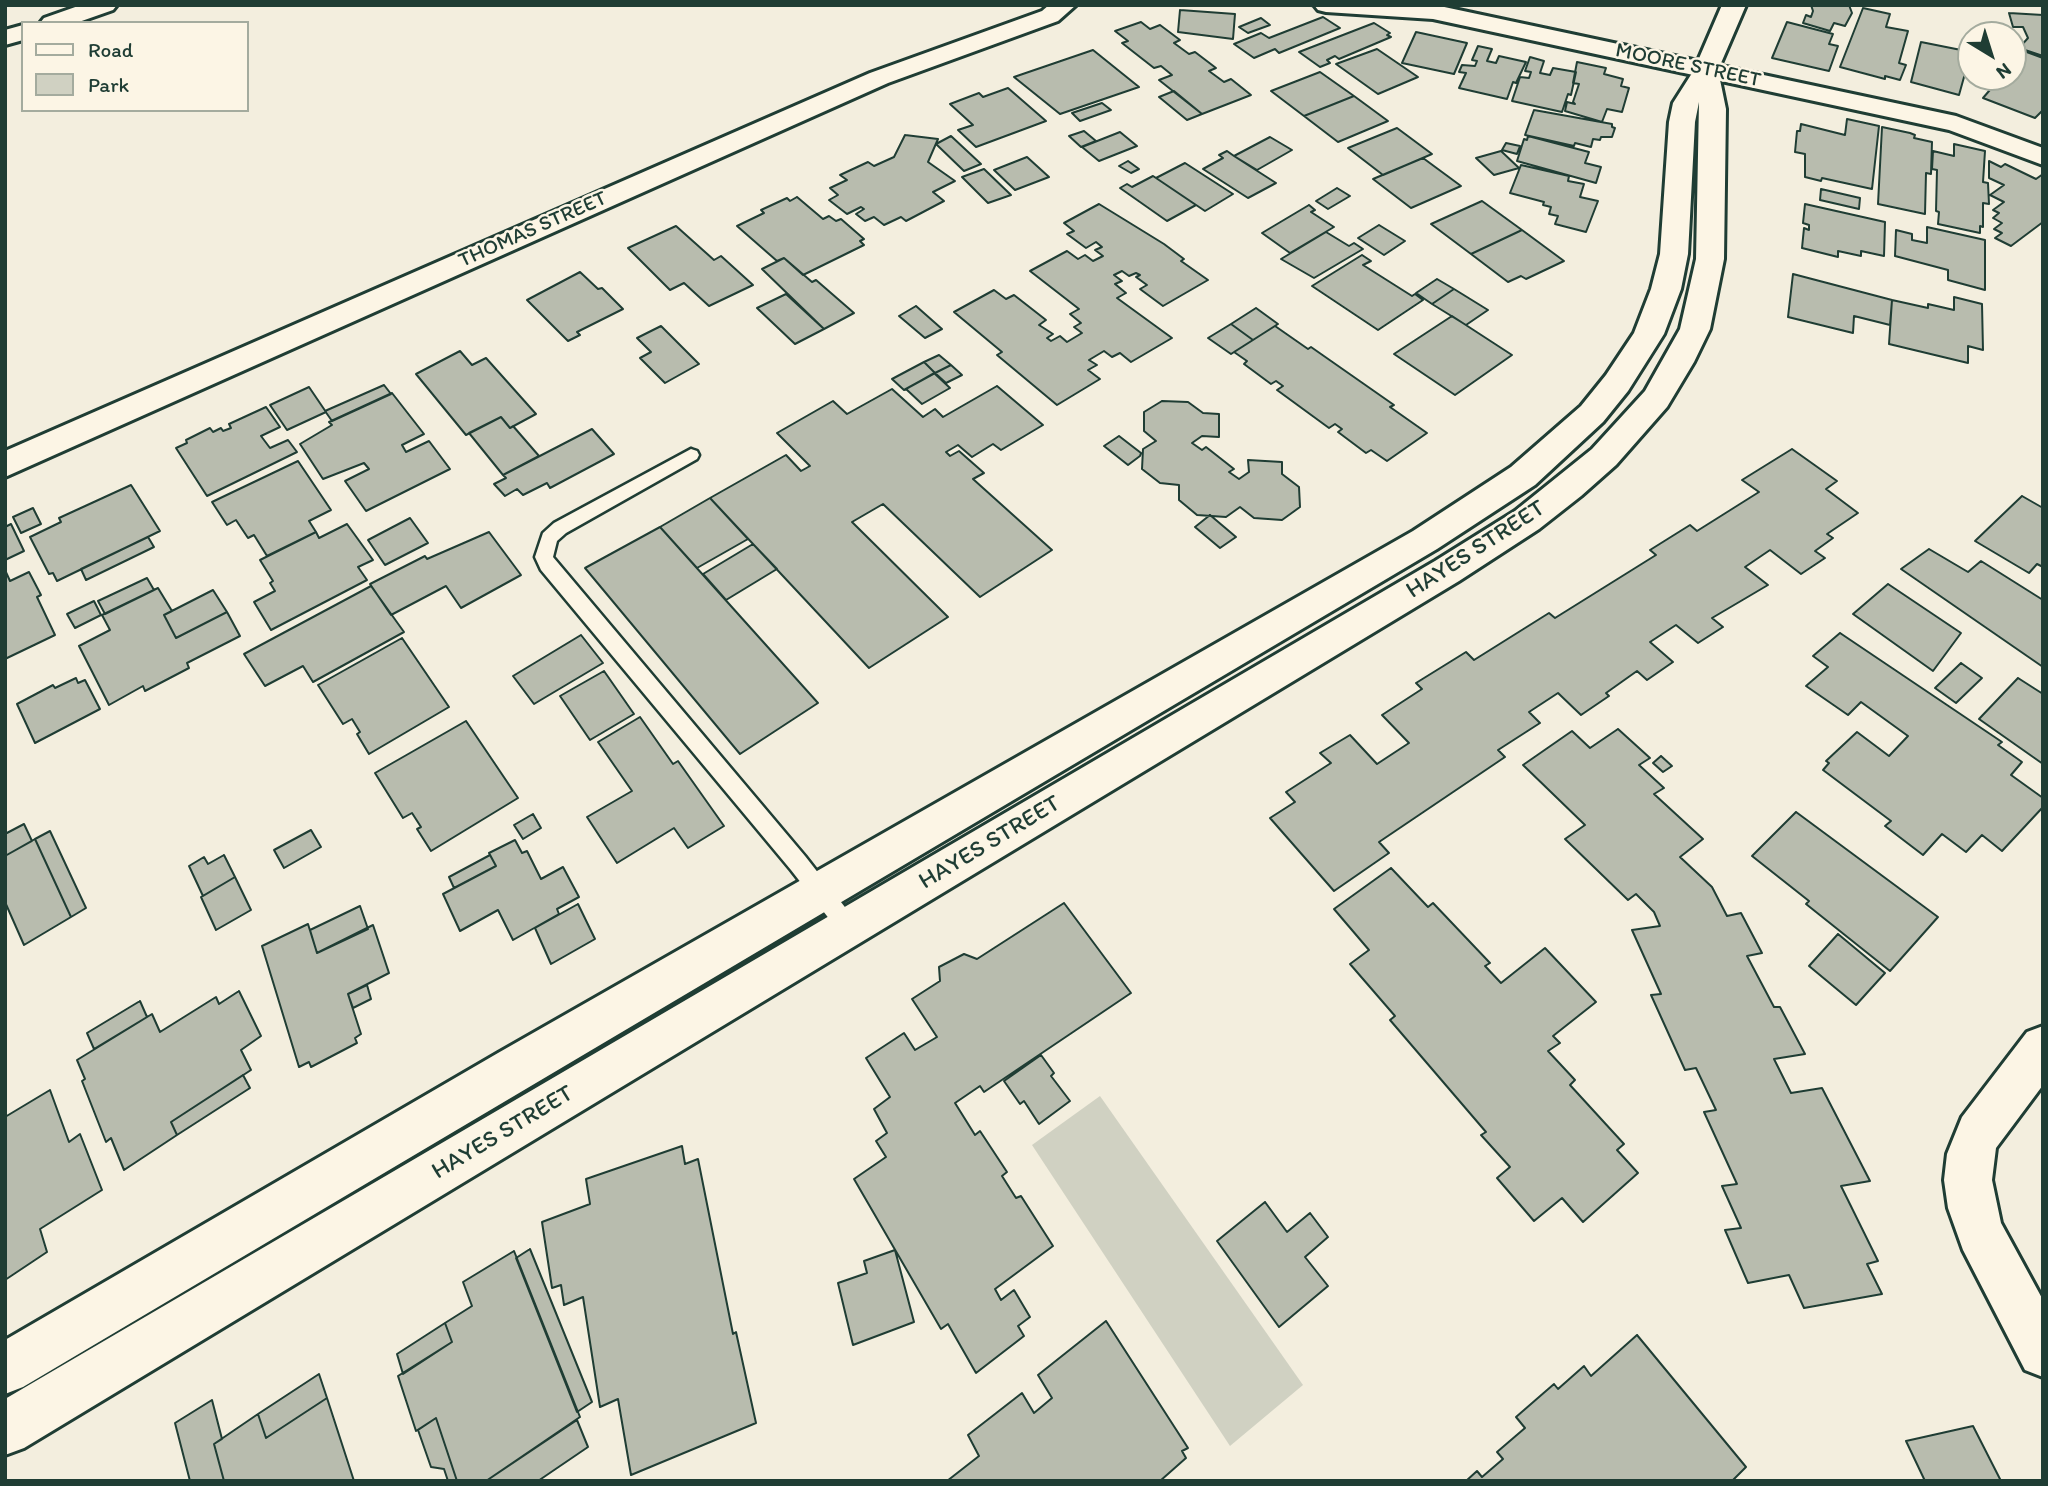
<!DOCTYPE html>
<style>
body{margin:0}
#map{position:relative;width:2048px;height:1486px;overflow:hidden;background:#f3eede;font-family:Itim,sans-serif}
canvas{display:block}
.frame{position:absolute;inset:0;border:7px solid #1f3d34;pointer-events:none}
.legend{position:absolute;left:21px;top:21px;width:228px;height:91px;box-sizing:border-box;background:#fcf5e5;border:2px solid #a4ab9e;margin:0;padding:9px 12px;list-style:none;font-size:21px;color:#1f3d34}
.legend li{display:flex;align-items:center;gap:14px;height:35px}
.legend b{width:35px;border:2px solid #a4ab9e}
.north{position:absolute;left:1957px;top:21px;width:70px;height:70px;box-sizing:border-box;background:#fcf5e5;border:2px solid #a4ab9e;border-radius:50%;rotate:142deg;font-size:19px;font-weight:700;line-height:28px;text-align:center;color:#1f3d34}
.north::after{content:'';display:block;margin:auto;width:24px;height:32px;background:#1f3d34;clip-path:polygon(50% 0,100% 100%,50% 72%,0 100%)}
</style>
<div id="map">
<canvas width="2048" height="1486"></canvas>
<div class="frame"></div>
<ul class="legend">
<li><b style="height:9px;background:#fcf5e5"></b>Road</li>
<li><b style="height:19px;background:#d0d1c2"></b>Park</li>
</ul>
<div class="north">N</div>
</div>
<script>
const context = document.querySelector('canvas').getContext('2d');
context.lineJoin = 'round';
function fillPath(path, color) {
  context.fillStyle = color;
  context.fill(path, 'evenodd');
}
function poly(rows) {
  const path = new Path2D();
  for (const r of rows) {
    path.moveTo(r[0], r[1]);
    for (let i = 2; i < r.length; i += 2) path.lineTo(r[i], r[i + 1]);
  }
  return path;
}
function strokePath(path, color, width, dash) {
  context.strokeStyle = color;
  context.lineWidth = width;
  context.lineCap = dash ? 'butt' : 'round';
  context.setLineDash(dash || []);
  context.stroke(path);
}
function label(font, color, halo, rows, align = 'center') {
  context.font = font + ' Itim,sans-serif';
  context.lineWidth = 5;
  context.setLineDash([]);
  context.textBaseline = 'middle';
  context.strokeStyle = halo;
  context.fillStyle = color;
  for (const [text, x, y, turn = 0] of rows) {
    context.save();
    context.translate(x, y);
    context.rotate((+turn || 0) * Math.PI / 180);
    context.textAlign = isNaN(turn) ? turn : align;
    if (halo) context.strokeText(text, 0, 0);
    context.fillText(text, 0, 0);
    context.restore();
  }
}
fillPath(poly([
 [1100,1096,1303,1385,1230,1446,1032,1145]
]), '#d0d1c2');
const building = poly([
 [1811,5,1849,5,1852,13,1845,26,1834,23,1830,31,1803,23,1806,15,1811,17,1813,11,1811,5],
 [1863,8,1890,14,1886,27,1908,31,1899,63,1906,65,1900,80,1885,76,1885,79,1840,67,1863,8],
 [1180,10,1235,14,1233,39,1178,32,1180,10],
 [2009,13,2043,15,2043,56,2019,48,2028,38,2023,27,2013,27,2009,13],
 [1323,17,1340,28,1279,53,1275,49,1254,58,1234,44,1261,33,1269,38,1323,17],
 [1261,18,1270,25,1248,33,1239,27,1261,18],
 [1141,22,1150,29,1160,25,1180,40,1174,43,1189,54,1195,52,1216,68,1209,71,1224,82,1231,79,1251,95,1202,114,1159,80,1172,75,1161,66,1154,68,1122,43,1128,41,1115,31,1141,22],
 [1787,22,1833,34,1829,44,1838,46,1829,71,1772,58,1787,22],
 [1374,23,1390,33,1387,35,1391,37,1339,59,1335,56,1327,60,1330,63,1320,67,1299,52,1374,23],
 [1416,32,1467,43,1454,74,1402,63,1416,32],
 [1921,42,1971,52,1959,95,1911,82,1921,42],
 [1478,46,1492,49,1487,61,1496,63,1499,56,1526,62,1516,83,1513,82,1507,99,1459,88,1466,73,1459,72,1462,65,1475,66,1477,61,1472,60,1478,46],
 [1377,49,1418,77,1378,94,1336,64,1377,49],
 [1093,50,1139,87,1060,114,1014,77,1093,50],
 [2024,51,2043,58,2043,110,2035,118,1983,98,2001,77,2013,77,2013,64,2024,51],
 [1530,57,1544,61,1540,73,1550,75,1553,68,1576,72,1571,95,1568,94,1562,112,1512,101,1520,77,1529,78,1531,72,1525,71,1530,57],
 [1577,62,1606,68,1604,74,1623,79,1621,86,1629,88,1622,112,1607,109,1602,122,1565,111,1567,102,1575,104,1573,102,1579,84,1573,83,1577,62],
 [1320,72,1354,96,1304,116,1271,91,1320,72],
 [1008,88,1046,121,976,147,958,130,973,125,950,104,979,93,983,97,1008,88],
 [1174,91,1202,114,1187,120,1159,97,1174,91],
 [1354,96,1388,121,1338,142,1304,116,1354,96],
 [1102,103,1111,110,1080,121,1072,113,1102,103],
 [1534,110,1612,124,1612,127,1615,128,1612,137,1601,137,1600,140,1593,139,1591,147,1575,143,1574,146,1525,135,1534,110],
 [1847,119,1879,126,1872,189,1822,178,1821,181,1805,177,1805,154,1795,152,1797,131,1800,131,1801,124,1845,135,1847,119],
 [1882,127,1910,133,1915,135,1914,138,1932,142,1931,174,1926,173,1925,214,1878,204,1882,127],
 [1397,128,1432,154,1383,175,1348,148,1397,128],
 [1084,131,1096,141,1081,147,1069,136,1084,131],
 [1120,132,1137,146,1099,161,1082,147,1120,132],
 [905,135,938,139,928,162,955,181,933,192,944,201,906,221,901,217,884,225,874,217,865,221,856,214,864,209,861,207,847,214,829,200,838,195,830,188,847,180,840,175,868,162,874,166,894,157,905,135],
 [951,136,981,164,964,171,936,144,951,136],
 [1528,136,1589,152,1585,163,1601,167,1596,183,1517,161,1524,139,1527,140,1528,136],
 [1270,137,1292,150,1257,170,1234,156,1270,137],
 [1506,143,1520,146,1517,154,1502,150,1506,143],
 [1954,144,1985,151,1983,182,1988,183,1989,204,1983,203,1983,227,1980,226,1980,233,1938,224,1939,212,1936,211,1937,170,1932,169,1933,151,1954,156,1954,144],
 [1227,151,1234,156,1276,183,1248,198,1203,169,1223,158,1219,155,1227,151],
 [1501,151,1519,168,1494,175,1476,158,1501,151],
 [1027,157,1049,177,1015,190,994,170,1027,157],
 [1423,158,1461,186,1411,208,1373,179,1423,158],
 [1128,161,1139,169,1131,173,1119,166,1128,161],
 [1989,161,2001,167,2005,164,2036,179,2043,174,2043,222,2011,246,1995,238,2002,233,1994,229,2002,223,1993,218,1999,213,1993,210,2004,202,1990,195,2004,185,1989,178,1989,161],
 [1185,163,1233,194,1205,211,1156,178,1185,163],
 [1521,165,1569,176,1568,181,1584,184,1580,197,1598,201,1586,232,1555,224,1558,216,1549,214,1551,207,1543,205,1544,202,1510,193,1521,165],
 [984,169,1011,195,988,203,962,177,984,169],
 [1153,176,1156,178,1196,205,1167,221,1120,188,1127,184,1132,187,1153,176],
 [1337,188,1350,196,1328,209,1316,201,1337,188],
 [1821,189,1860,198,1859,209,1820,200,1821,189],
 [797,197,823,219,829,216,836,221,841,219,864,239,860,241,864,245,803,275,784,258,777,261,737,226,764,213,761,210,787,198,790,201,797,197],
 [1482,201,1522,230,1471,254,1431,224,1482,201],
 [1099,204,1164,244,1184,259,1181,261,1208,280,1163,306,1140,289,1147,285,1136,277,1140,275,1136,273,1129,276,1122,271,1114,275,1122,281,1115,284,1126,293,1117,298,1172,338,1131,362,1120,353,1112,357,1104,351,1089,360,1097,365,1088,370,1100,379,1057,405,997,355,1002,352,954,312,994,290,1006,299,1014,295,1046,320,1039,325,1053,334,1047,338,1051,341,1060,336,1067,342,1082,333,1074,327,1081,323,1070,314,1079,309,1030,271,1067,251,1078,259,1085,255,1093,261,1103,256,1095,250,1102,247,1096,242,1086,248,1067,234,1074,231,1064,223,1099,204],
 [1805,204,1885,222,1884,256,1861,251,1861,256,1838,251,1838,257,1802,248,1804,228,1809,230,1809,225,1803,223,1805,204],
 [1309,205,1315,210,1311,212,1334,227,1290,253,1262,233,1309,205],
 [1379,225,1405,241,1384,255,1358,238,1379,225],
 [676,226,714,260,721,256,753,285,709,306,684,283,670,290,628,248,676,226],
 [1927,227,1985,240,1985,290,1948,280,1948,270,1895,256,1896,230,1912,234,1912,240,1927,243,1927,227],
 [1522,230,1564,261,1526,279,1521,276,1508,282,1471,254,1522,230],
 [1326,232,1349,246,1354,243,1363,249,1314,278,1281,259,1326,232],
 [1362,255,1371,261,1363,265,1412,296,1415,294,1423,300,1378,330,1312,286,1362,255],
 [784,258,812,282,816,280,854,313,824,329,762,269,784,258],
 [580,272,598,289,602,288,623,309,577,332,580,335,568,341,527,300,580,272],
 [1793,274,1892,300,1890,325,1854,316,1853,333,1788,317,1793,274],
 [1437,279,1454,289,1432,304,1416,293,1437,279],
 [1454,289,1488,310,1466,325,1432,304,1454,289],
 [786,294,824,329,795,344,757,308,786,294],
 [1954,297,1982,304,1983,350,1968,346,1968,363,1889,344,1892,300,1928,308,1928,304,1954,310,1954,297],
 [916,306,942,329,925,338,899,316,916,306],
 [1256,308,1278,324,1253,340,1231,324,1256,308],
 [1452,316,1512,355,1455,395,1394,354,1452,316],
 [1231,324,1253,340,1231,354,1208,338,1231,324],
 [661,326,699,364,665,383,640,358,651,352,637,338,661,326],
 [1275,326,1308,349,1311,347,1394,405,1390,407,1427,433,1387,461,1371,450,1366,453,1338,432,1342,429,1335,424,1329,428,1277,390,1283,386,1276,381,1271,384,1244,364,1247,361,1234,352,1275,326],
 [460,351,472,365,486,358,536,414,510,428,501,417,466,435,416,374,460,351],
 [939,355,951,365,935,373,924,362,939,355],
 [924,362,935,373,904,390,892,379,924,362],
 [951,365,962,375,946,383,935,373,951,365],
 [934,373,950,388,922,404,906,389,934,373],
 [384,385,391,394,332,421,325,411,384,385],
 [997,386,1043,425,1001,450,993,444,972,457,958,445,946,452,950,456,959,451,984,473,973,479,1052,550,980,597,883,504,852,522,948,617,869,668,710,498,786,455,801,471,810,466,777,433,833,401,847,414,892,389,923,417,935,409,943,417,997,386],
 [309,387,326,412,287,430,270,405,309,387],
 [392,393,424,434,402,445,406,452,429,441,450,469,366,511,345,481,369,469,364,463,323,479,300,444,332,425,329,422,392,393],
 [1162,401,1188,402,1203,413,1219,414,1219,437,1202,436,1192,443,1202,450,1206,447,1234,469,1229,472,1239,479,1249,472,1248,460,1282,462,1282,474,1299,487,1300,507,1282,520,1254,518,1240,507,1226,517,1197,515,1179,500,1179,485,1160,483,1142,469,1143,449,1156,441,1144,431,1144,412,1162,401],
 [266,407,280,427,261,436,270,448,288,440,297,452,207,496,176,448,187,443,186,440,210,428,213,432,221,428,223,431,231,428,229,424,266,407],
 [501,417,510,428,513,426,539,456,503,475,469,433,501,417],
 [592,429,614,454,550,488,547,483,523,495,517,489,505,496,494,484,506,478,503,475,592,429],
 [1119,436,1141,453,1140,456,1128,465,1104,446,1119,436],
 [1792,449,1837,481,1826,489,1858,513,1827,534,1833,538,1815,551,1825,558,1801,574,1770,550,1745,567,1768,585,1712,618,1723,627,1698,643,1676,625,1650,642,1673,662,1647,680,1637,671,1606,693,1609,696,1581,715,1558,693,1529,712,1540,723,1498,750,1505,757,1379,842,1389,853,1334,891,1270,818,1295,802,1286,792,1331,763,1320,753,1350,735,1377,764,1409,743,1382,715,1422,689,1416,683,1466,652,1474,660,1549,613,1555,618,1656,555,1650,550,1690,525,1697,531,1759,492,1742,480,1792,449],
 [298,461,331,510,309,521,316,532,267,556,254,535,248,538,236,520,227,525,212,502,298,461],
 [131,485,160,531,57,581,53,573,49,574,30,537,61,522,59,518,131,485],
 [2022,496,2043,508,2043,567,2037,564,2029,573,1975,541,2022,496],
 [710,498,748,539,697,568,660,527,710,498],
 [33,508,41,524,21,533,13,517,33,508],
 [1210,515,1236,537,1220,548,1195,527,1210,515],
 [410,518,428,543,385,565,368,540,410,518],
 [11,524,24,551,5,560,5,527,11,524],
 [347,524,373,560,358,567,367,580,271,630,254,602,275,591,270,583,273,581,260,560,316,532,319,538,347,524],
 [660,527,818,703,740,754,585,568,660,527],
 [489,532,521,575,461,608,446,586,391,615,370,584,425,556,427,559,489,532],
 [148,537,154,547,86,580,81,569,148,537],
 [753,544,777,569,726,600,703,574,753,544],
 [1929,549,1968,572,1981,561,2043,600,2043,667,1901,569,1929,549],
 [5,570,10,581,29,572,41,595,37,597,55,635,5,659,5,570],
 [147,578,154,590,105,614,98,601,147,578],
 [1888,584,1961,633,1933,671,1853,614,1888,584],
 [371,586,404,632,313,682,303,666,265,686,244,654,371,586],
 [158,588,172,611,164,615,176,638,227,612,240,636,187,663,189,668,145,691,143,686,109,705,79,646,110,630,102,615,158,588],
 [213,590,227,612,176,638,164,615,213,590],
 [94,601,101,615,75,628,67,614,94,601],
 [1840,633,2002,742,1998,745,2022,762,2011,775,2043,798,2043,807,2002,851,1982,835,1966,852,1942,834,1923,855,1885,826,1891,821,1823,770,1829,763,1826,761,1857,732,1889,756,1908,736,1861,702,1848,715,1806,686,1828,667,1813,656,1840,633],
 [581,635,603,663,534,704,513,676,581,635],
 [402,638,449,707,369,754,357,734,360,732,352,719,343,724,318,685,402,638],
 [1961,663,1982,678,1956,703,1935,688,1961,663],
 [604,671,634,714,590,740,560,696,604,671],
 [76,678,78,683,85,680,100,709,35,743,17,704,53,685,55,688,76,678],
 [2018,678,2043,694,2043,764,1979,719,2018,678],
 [640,717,673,764,678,761,724,826,688,848,674,828,617,863,587,817,632,791,598,742,640,717],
 [466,721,518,798,431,851,417,829,421,827,412,813,403,818,375,773,466,721],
 [1618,729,1650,758,1639,765,1664,788,1654,794,1703,839,1680,857,1712,887,1727,916,1741,913,1762,953,1747,956,1774,1007,1780,1007,1805,1054,1774,1059,1791,1093,1822,1088,1870,1181,1841,1186,1878,1261,1867,1264,1882,1294,1804,1308,1789,1275,1748,1283,1725,1230,1741,1228,1722,1186,1737,1184,1704,1112,1716,1110,1696,1068,1685,1070,1651,995,1661,994,1632,930,1660,926,1654,912,1636,894,1628,900,1565,839,1585,825,1523,765,1572,731,1590,748,1618,729],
 [1661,756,1672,766,1663,772,1653,763,1661,756],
 [1796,812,1938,917,1890,971,1806,904,1809,901,1752,856,1796,812],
 [533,814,541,828,523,839,514,825,533,814],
 [24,824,32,841,5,856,5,834,24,824],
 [311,830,321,847,284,868,274,850,311,830],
 [50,831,86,908,71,917,35,839,50,831],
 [35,839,71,917,24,945,5,902,5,856,35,839],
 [515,840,522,853,527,851,541,879,563,867,579,897,557,909,559,914,513,940,498,910,460,931,443,894,496,866,489,853,515,840],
 [224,855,235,877,203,896,189,866,204,857,208,864,224,855],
 [490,855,496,866,454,888,449,877,490,855],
 [1391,868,1428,907,1433,903,1490,963,1485,966,1501,983,1545,948,1596,1002,1553,1036,1560,1043,1548,1051,1575,1080,1570,1085,1624,1144,1617,1150,1638,1173,1583,1222,1562,1198,1534,1221,1497,1178,1510,1167,1481,1135,1486,1132,1390,1020,1395,1016,1350,964,1369,950,1334,909,1391,868],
 [235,877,251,910,216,930,201,897,235,877],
 [1064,903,1131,993,984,1092,980,1086,955,1103,975,1135,980,1131,1007,1172,1002,1176,1016,1198,1021,1196,1053,1246,995,1289,1001,1300,1014,1290,1030,1317,1018,1326,1024,1336,976,1373,948,1324,941,1329,854,1179,886,1157,876,1141,887,1133,874,1109,890,1097,866,1058,904,1033,915,1050,937,1037,912,999,940,981,939,967,964,954,977,959,1064,903],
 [578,904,595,939,551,964,535,928,578,904],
 [360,906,368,929,317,953,310,930,360,906],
 [308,924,317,953,373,925,389,973,348,994,361,1034,355,1038,357,1043,311,1067,309,1062,299,1067,262,946,308,924],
 [1838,934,1885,973,1856,1005,1809,966,1838,934],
 [367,985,371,999,353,1008,348,994,367,985],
 [239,991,261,1036,241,1050,251,1070,171,1122,177,1135,124,1170,111,1138,106,1142,82,1081,85,1079,77,1060,152,1014,160,1032,216,997,219,1004,239,991],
 [140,1001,147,1017,94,1049,87,1033,140,1001],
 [1041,1055,1054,1073,1051,1076,1070,1101,1039,1124,1024,1101,1020,1104,1004,1081,1041,1055],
 [243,1075,250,1088,177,1135,171,1122,243,1075],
 [50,1090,69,1142,80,1134,102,1190,40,1229,47,1252,5,1280,5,1117,50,1090],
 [682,1146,685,1164,698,1159,733,1334,736,1332,756,1423,631,1475,618,1399,600,1407,583,1297,564,1305,561,1285,552,1288,542,1222,590,1204,586,1179,682,1146],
 [1265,1202,1287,1232,1310,1213,1328,1237,1305,1257,1328,1286,1279,1327,1217,1241,1265,1202],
 [530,1249,592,1402,577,1412,516,1258,530,1249],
 [895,1250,914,1322,853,1345,838,1283,867,1273,864,1261,895,1250],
 [514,1251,580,1417,486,1481,457,1481,436,1418,416,1431,398,1376,452,1342,445,1323,472,1306,463,1282,514,1251],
 [1106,1321,1188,1448,1182,1451,1186,1458,1160,1481,947,1481,979,1456,968,1435,1022,1393,1034,1413,1052,1398,1038,1375,1106,1321],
 [445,1323,452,1342,403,1374,397,1354,445,1323],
 [1637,1335,1746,1467,1732,1481,1466,1481,1477,1471,1482,1477,1503,1459,1497,1452,1525,1428,1516,1417,1554,1384,1558,1389,1584,1366,1591,1376,1637,1335],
 [319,1374,327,1398,266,1438,258,1414,319,1374],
 [327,1398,354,1481,224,1481,214,1444,258,1414,266,1438,327,1398],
 [212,1400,222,1439,214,1444,224,1481,190,1481,175,1423,212,1400],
 [436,1418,457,1481,448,1481,444,1469,431,1467,418,1430,436,1418],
 [577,1420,588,1447,538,1481,486,1481,577,1420],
 [1973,1426,2001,1481,1925,1481,1906,1441,1973,1426]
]);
fillPath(building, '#b8bcae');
strokePath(building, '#1f3d34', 2);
const service = poly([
 [691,449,697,451,699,455,697,459,566,533,557,541,553,557,805,856,855,920,859,927,855,934,848,937,841,934,791,870,541,570,535,557,543,533,554,523,691,449]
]);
const minor = poly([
 [81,5,117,5,113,10,76,23,40,23,44,18,81,5],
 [1049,5,1076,5,1058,21,888,83,5,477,5,451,870,73,1042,11,1049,5],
 [1314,5,1435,5,1956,116,2043,148,2043,165,1949,130,1433,19,1326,12,1318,10,1314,5],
 [23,25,23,40,5,45,5,30,23,25],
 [2043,1026,2043,1085,1996,1148,1992,1180,2001,1223,2043,1300,2043,1377,2025,1370,1963,1250,1948,1208,1944,1180,1947,1154,1962,1117,2027,1032,2043,1026]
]);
const tertiary = poly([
 [1722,5,1746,5,1718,70,1726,109,1724,259,1710,329,1694,362,1667,407,1616,465,1581,496,1539,529,1459,581,24,1448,5,1455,5,1399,1435,561,1515,511,1592,449,1645,391,1680,329,1696,259,1699,102,1695,122,1688,254,1681,289,1664,334,1628,391,1603,422,1535,485,1437,549,23,1387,5,1394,5,1340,498,1053,1413,531,1511,467,1581,406,1606,375,1634,333,1651,289,1660,254,1669,122,1673,103,1694,70,1722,5]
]);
strokePath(service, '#1f3d34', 5);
strokePath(minor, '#1f3d34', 6);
strokePath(tertiary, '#1f3d34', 6);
fillPath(service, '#fcf5e5');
fillPath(minor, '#fcf5e5');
fillPath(tertiary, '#fcf5e5');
label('21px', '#1f3d34', '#fcf5e5', [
 ["MOORE STREET",1688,66,12],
 ["THOMAS STREET",533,230,-24]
]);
label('24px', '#1f3d34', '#fcf5e5', [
 ["HAYES STREET",1476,550,-33],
 ["HAYES STREET",990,843,-31],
 ["HAYES STREET",503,1133,-31]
]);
</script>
